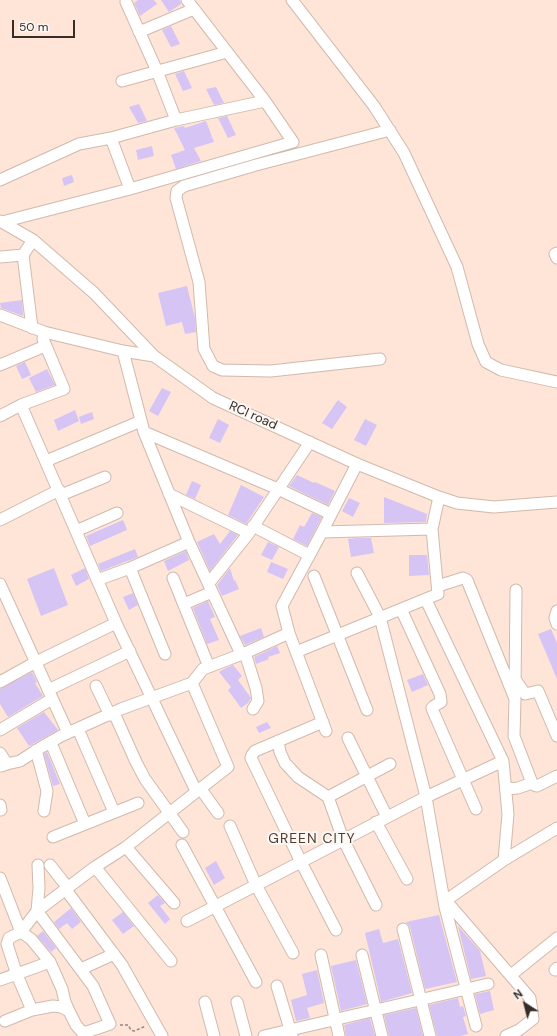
<!DOCTYPE html>
<style>
body{margin:0}
#map{position:relative;width:557px;height:1036px;overflow:hidden;background:#fee5d8;font-family:"DM Sans",sans-serif}
canvas{display:block}
.north{position:absolute;left:505px;top:984px;width:40px;height:40px;-webkit-text-stroke:3px #fcf7f4;paint-order:stroke;rotate:324deg;font-size:11px;font-weight:700;line-height:16px;text-align:center;color:#362d28}
.north::after{content:'';display:block;margin:auto;width:14px;height:18px;background:#362d28;clip-path:polygon(50% 0,100% 100%,50% 72%,0 100%)}
.scale{position:absolute;left:12px;top:20px;width:63px;height:18px;box-sizing:border-box;border:2px solid #362d28;border-top:0;padding-left:5px;font-size:12px;line-height:14px;white-space:nowrap;color:#362d28;-webkit-text-stroke:3px #fcf7f4;paint-order:stroke}
</style>
<div id="map">
<canvas width="557" height="1036"></canvas>
<div class="north">N</div>
<div class="scale">50 m</div>
</div>
<script>
const context = document.querySelector('canvas').getContext('2d');
context.lineJoin = 'round';
function fillPath(path, color) {
  context.fillStyle = color;
  context.fill(path, 'evenodd');
}
function poly(rows) {
  const path = new Path2D();
  for (const r of rows) {
    path.moveTo(r[0], r[1]);
    for (let i = 2; i < r.length; i += 2) path.lineTo(r[i], r[i + 1]);
  }
  return path;
}
function strokePath(path, color, width, dash) {
  context.strokeStyle = color;
  context.lineWidth = width;
  context.lineCap = dash ? 'butt' : 'round';
  context.setLineDash(dash || []);
  context.stroke(path);
}
function label(font, color, halo, rows, align = 'center') {
  context.font = font + ' "DM Sans",sans-serif';
  context.lineWidth = 4;
  context.setLineDash([]);
  context.textBaseline = 'middle';
  context.strokeStyle = halo;
  context.fillStyle = color;
  for (const [text, x, y, turn = 0] of rows) {
    context.save();
    context.translate(x, y);
    context.rotate((+turn || 0) * Math.PI / 180);
    context.textAlign = isNaN(turn) ? turn : align;
    if (halo) context.strokeText(text, 0, 0);
    context.fillText(text, 0, 0);
    context.restore();
  }
}
fillPath(poly([
 [138,0,154,0,157,4,140,16,134,3],
 [161,0,180,0,181,4,169,12],
 [171,26,180,44,171,47,162,30],
 [184,71,192,88,183,91,175,74],
 [216,87,224,103,214,105,206,89],
 [139,104,147,121,138,123,129,107],
 [227,116,236,135,228,138,218,118],
 [206,121,214,142,194,148,201,161,176,169,171,155,185,150,174,128,184,126,185,128],
 [152,146,154,156,138,160,136,150],
 [72,175,74,182,64,186,62,178],
 [187,286,195,318,196,332,185,334,182,322,166,326,158,293],
 [22,300,23,316,1,308,0,303],
 [25,362,31,375,22,379,16,366],
 [47,369,55,385,36,392,29,378],
 [162,388,171,392,158,416,149,411],
 [338,400,347,407,332,429,322,423],
 [75,410,79,421,58,431,54,420],
 [92,412,94,419,81,424,79,417],
 [218,419,229,425,220,443,209,438],
 [365,419,377,425,366,446,354,440],
 [297,475,314,483,315,482,335,491,328,505,289,486],
 [192,481,201,485,195,499,186,495],
 [241,485,264,497,246,524,228,515],
 [384,497,427,514,426,522,384,523],
 [349,498,360,503,353,517,342,511],
 [312,513,322,517,307,546,293,539,300,525,304,527],
 [123,520,127,530,90,546,86,536],
 [230,531,238,535,210,571,197,542,214,534,220,544],
 [356,538,371,538,374,553,351,557,348,539],
 [268,542,279,547,272,560,261,555],
 [135,549,138,557,101,571,98,564],
 [186,551,189,560,168,571,164,561],
 [409,555,427,555,429,575,409,576],
 [271,562,288,569,283,579,267,572],
 [54,568,68,605,41,616,27,579],
 [85,568,89,579,76,586,71,575],
 [230,568,234,581,235,580,239,589,222,596,217,585],
 [133,593,138,605,129,610,123,597],
 [208,601,215,617,210,619,219,640,207,644,193,608],
 [261,628,264,637,245,645,240,636],
 [551,629,557,643,557,679,538,634],
 [277,646,280,653,268,657,269,659,256,664,254,657],
 [233,665,242,676,238,680,251,698,248,703,241,708,228,690,231,687,219,672,224,669],
 [32,672,37,682,35,683,43,696,8,717,0,704,0,689],
 [423,674,428,685,412,692,407,680],
 [44,712,58,730,29,746,17,728],
 [267,722,271,728,259,733,256,727],
 [47,752,60,784,53,786,44,754],
 [216,861,225,878,214,885,205,868],
 [158,895,165,903,160,906,170,919,165,924,148,903],
 [71,908,81,922,72,929,67,923,59,929,54,922],
 [123,912,134,926,123,934,112,920],
 [439,915,457,982,425,989,410,927,406,922],
 [458,926,480,951,486,976,471,979],
 [379,929,383,943,398,939,412,993,381,1002,365,933],
 [43,931,56,948,51,952,37,936],
 [356,960,367,1004,341,1011,331,966],
 [317,970,324,1003,307,1008,310,1018,296,1021,291,1000,307,995,302,974],
 [490,991,494,1010,480,1014,475,994],
 [458,998,460,1007,463,1006,466,1016,463,1017,468,1034,460,1036,437,1036,429,1005],
 [416,1008,423,1036,389,1036,384,1015],
 [370,1018,375,1036,346,1036,344,1025]
]), '#d6c4f5');
const minor = poly([
 [292,0,374,106,404,153,457,267,478,344,486,362,501,370,557,382],
 [126,2,157,71,176,120],
 [139,32,194,9],
 [122,81,227,52],
 [111,138,130,189],
 [0,180,79,144,111,138,176,120,265,101],
 [0,221,33,240,94,293,154,356,213,398,357,464,439,497,457,503,494,507,557,502],
 [2,222,130,189,293,142,265,101,187,0],
 [557,253,555,254,557,258],
 [23,255,32,328],
 [0,257,23,255,33,240],
 [0,315,44,332,123,351,154,356],
 [123,351,144,432,189,542,241,654],
 [380,359,271,371,222,370,213,366,204,349,199,282,176,198,177,191,184,186,256,165,390,130],
 [0,365,45,346],
 [21,405,116,623,196,791],
 [0,416,21,405,64,389,43,339,44,332],
 [144,432,278,489,331,514],
 [46,461,141,421],
 [169,494,249,533],
 [61,495,105,477],
 [0,520,59,490],
 [253,526,309,555],
 [432,529,439,497],
 [76,531,117,513],
 [322,532,282,606,289,633,326,731],
 [130,568,165,654],
 [357,573,380,617,426,797,445,907,476,1026],
 [314,576,367,710],
 [173,578,209,667],
 [97,580,130,568,189,542],
 [209,583,249,533,310,442],
 [0,584,68,733],
 [438,586,463,578,467,580,515,699,514,736,532,783,534,785,537,786,557,776],
 [426,600,503,761,508,814,504,860],
 [184,604,212,592],
 [401,609,440,694,441,702,434,706,432,708,433,711,476,809],
 [557,611,555,618,557,624],
 [296,652,438,594,432,529,322,532,357,464],
 [245,653,256,688,258,701,253,709],
 [515,679,525,694,538,691,557,736],
 [0,682,36,662,116,623],
 [96,686,110,715],
 [48,690,130,651],
 [515,693,516,590],
 [114,713,136,762,145,779,183,832],
 [323,722,255,751,252,755,251,758,301,862,336,930],
 [78,729,114,812],
 [0,730,52,699],
 [348,738,387,817],
 [278,741,280,752,285,763,298,777,328,797,343,839,376,905],
 [51,743,85,824],
 [36,750,47,791,44,811],
 [0,753,7,764,1,766],
 [7,764,20,761,40,748,61,736,121,709,192,683,203,669,245,653,289,633],
 [200,788,218,813],
 [506,789,518,788,532,783],
 [328,797,390,764],
 [0,805,1,810],
 [376,822,407,879],
 [230,826,256,885,293,953],
 [53,837,138,803],
 [182,845,256,982],
 [126,847,174,903],
 [38,865,39,888,37,911,93,986,110,1024,87,1032,82,1032,76,1025,69,1011],
 [50,865,68,888],
 [95,867,171,961],
 [0,878,21,932,31,939,50,962,62,989,65,1002,69,1011,61,1007,53,1006,32,1010,17,975,7,944,9,938,21,932,37,911,95,867,126,847,228,767,192,683],
 [66,890,122,965,162,1036],
 [444,901,445,901,448,903,530,998,533,1019,519,1030,506,1036],
 [445,901,504,860,557,828],
 [187,921,426,797,503,761],
 [403,929,430,1036],
 [321,955,339,1036],
 [362,955,382,1036],
 [81,969,114,954],
 [555,970,557,968],
 [511,975,557,938],
 [0,980,50,962],
 [277,986,292,1036],
 [205,1002,214,1036],
 [237,1002,246,1036],
 [5,1021,32,1010],
 [264,1036,488,984]
]);
strokePath(minor, '#d1b9ac', 13);
strokePath(poly([
 [120,1025,128,1025,131,1030,134,1031,146,1026]
]), '#97867d', 1.5, [3, 2]);
strokePath(minor, '#fff', 11);
label('13px', '#362d28', '#fcf7f4', [
 ["RCI road",253,416,24]
]);
context.letterSpacing = '1px';
label('14px', '#513d32', '#fcf7f4', [
 ["GREEN CITY",312,839]
]);
context.letterSpacing = '0px';
</script>
